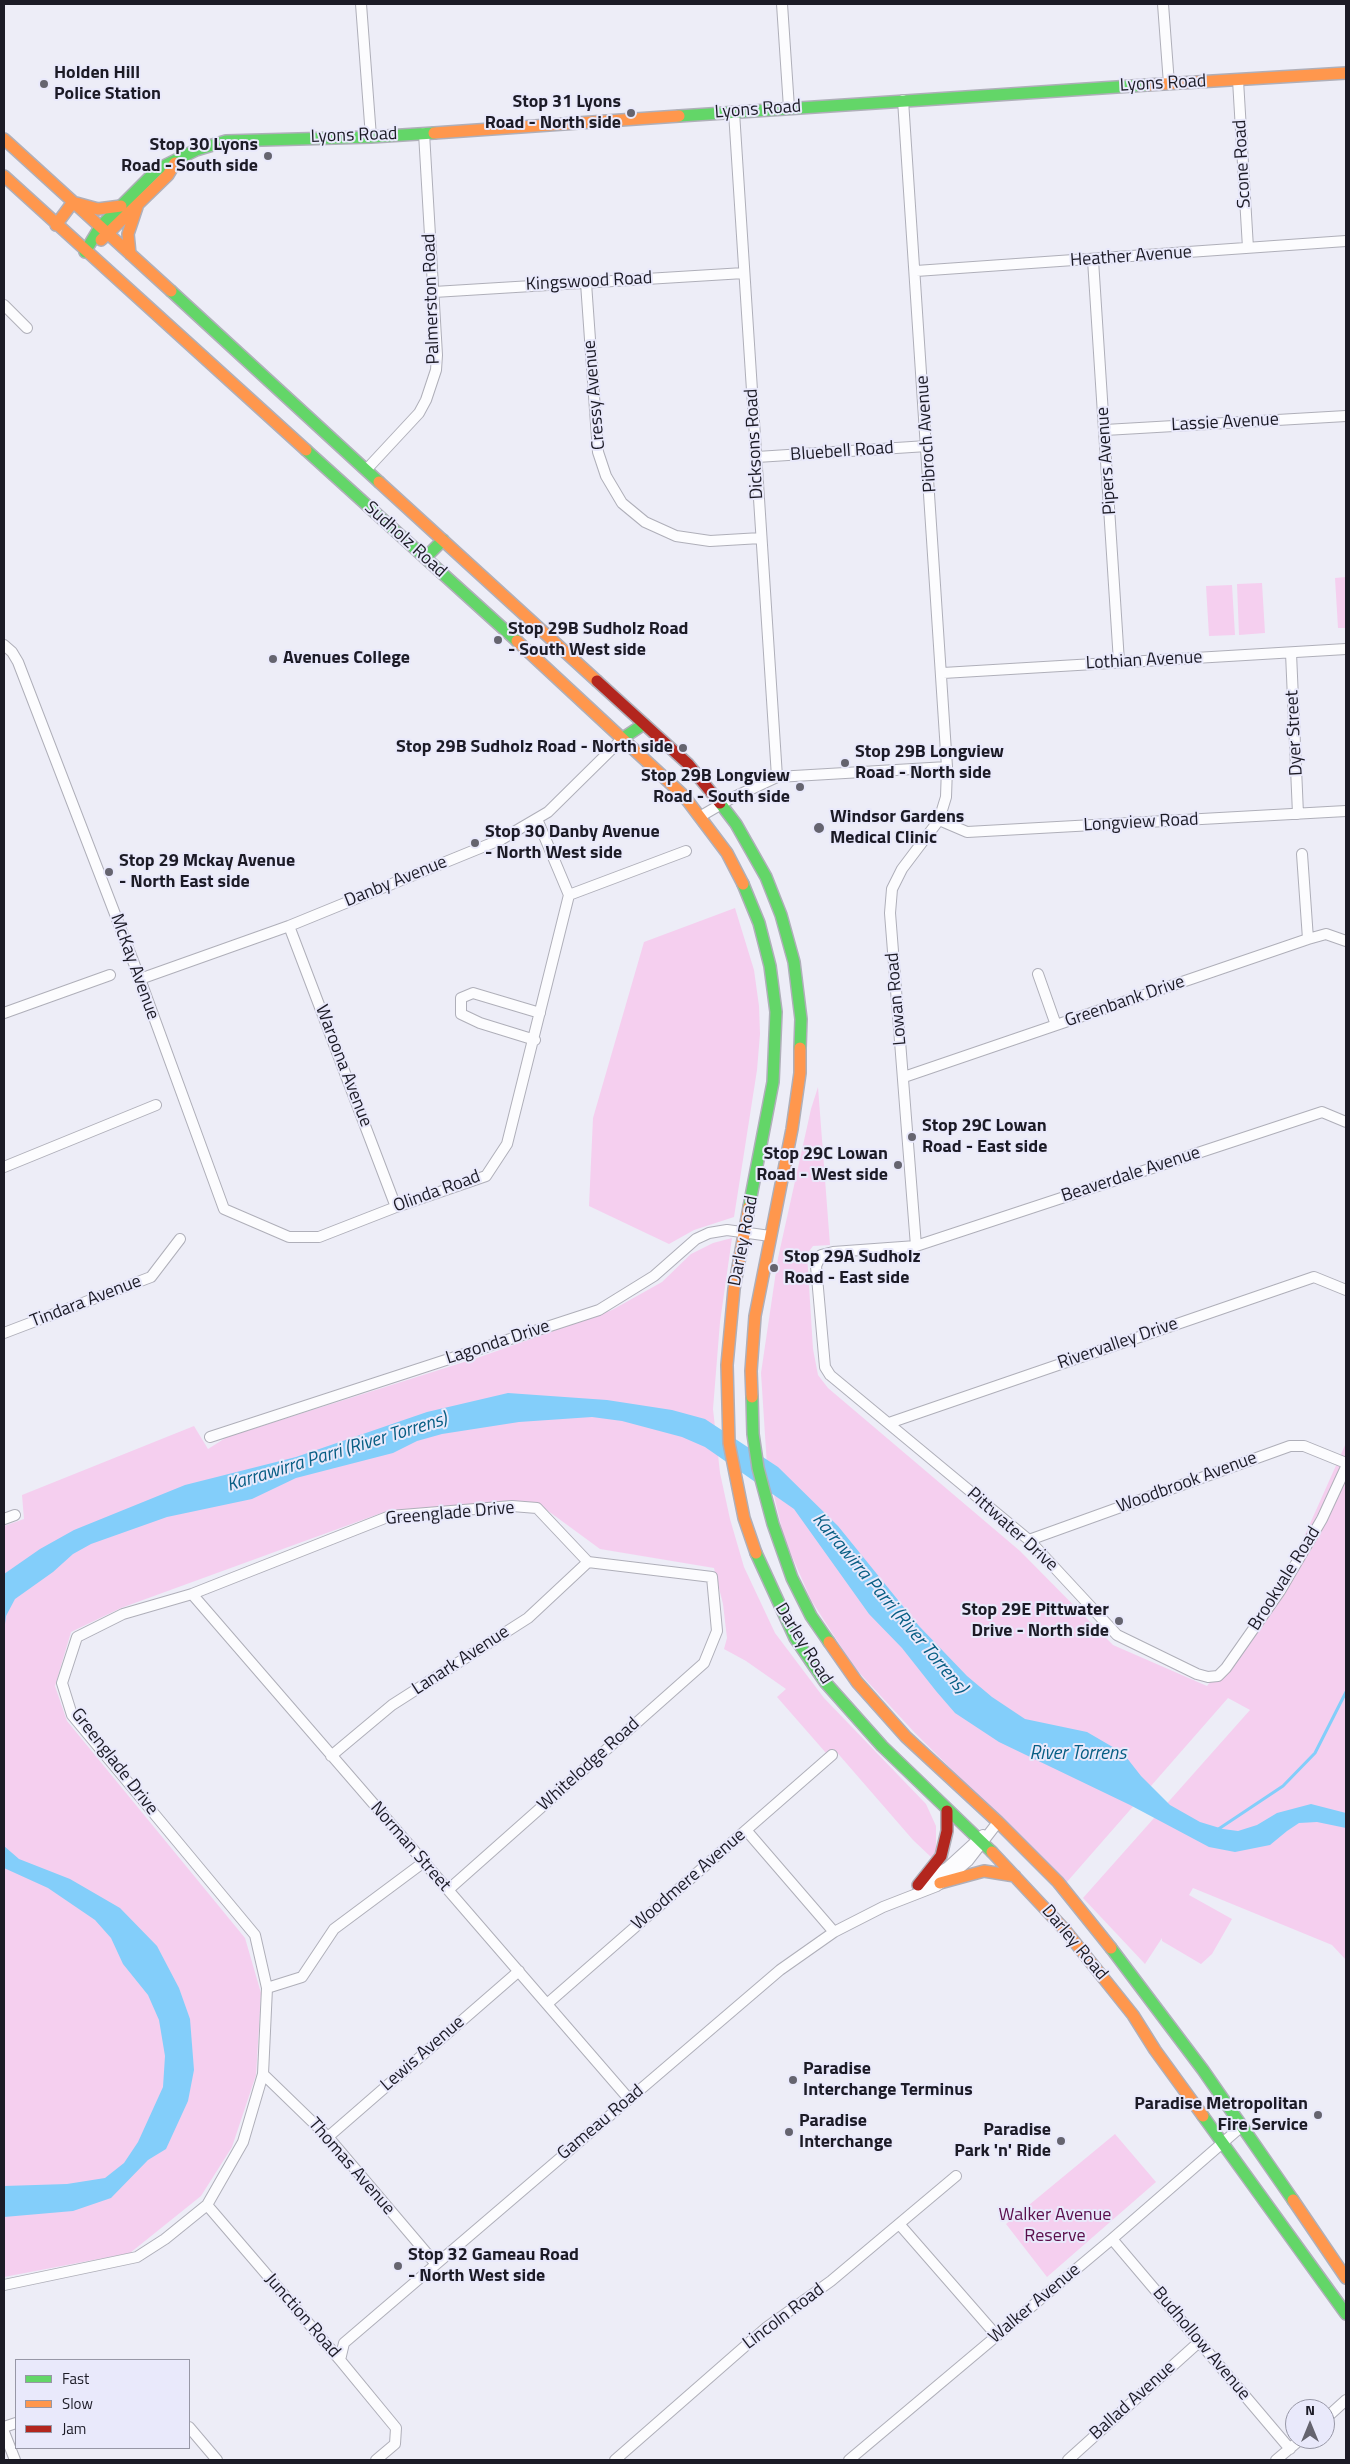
<!DOCTYPE html>
<style>
body{margin:0}
#map{position:relative;width:1350px;height:2464px;overflow:hidden;background:#ededf7;font-family:"Titillium Web",sans-serif}
canvas{display:block}
.frame{position:absolute;inset:0;border:5px solid #1c1b26;pointer-events:none}
.legend{position:absolute;left:15px;top:2359px;width:175px;height:90px;box-sizing:border-box;background:#e9e9fb;border:1px solid #9797a6;margin:0;padding:6px 9px;list-style:none;font-size:15px;color:#1c1b26}
.legend li{display:flex;align-items:center;gap:10px;height:25px}
.legend b{width:25px;border:1px solid #9797a6}
.north{position:absolute;left:1285px;top:2399px;width:50px;height:50px;box-sizing:border-box;background:#e9e9fb;border:1px solid #9797a6;border-radius:50%;rotate:0deg;font-size:14px;font-weight:700;line-height:20px;text-align:center;color:#1c1b26}
.north::after{content:'';display:block;margin:auto;width:18px;height:22px;background:#65646f;clip-path:polygon(50% 0,100% 100%,50% 72%,0 100%)}
</style>
<div id="map">
<canvas width="1350" height="2464"></canvas>
<div class="frame"></div>
<ul class="legend">
<li><b style="height:6px;background:#63d668"></b>Fast</li>
<li><b style="height:6px;background:#ff974d"></b>Slow</li>
<li><b style="height:6px;background:#b3261e"></b>Jam</li>
</ul>
<div class="north">N</div>
</div>
<script>
const context = document.querySelector('canvas').getContext('2d');
context.lineJoin = 'round';
function fillPath(path, color) {
  context.fillStyle = color;
  context.fill(path, 'evenodd');
}
function poly(rows) {
  const path = new Path2D();
  for (const r of rows) {
    path.moveTo(r[0], r[1]);
    for (let i = 2; i < r.length; i += 2) path.lineTo(r[i], r[i + 1]);
  }
  return path;
}
function strokePath(path, color, width, dash) {
  context.strokeStyle = color;
  context.lineWidth = width;
  context.lineCap = dash ? 'butt' : 'round';
  context.setLineDash(dash || []);
  context.stroke(path);
}
function label(font, color, halo, rows, align = 'center') {
  context.font = font + ' "Titillium Web",sans-serif';
  context.lineWidth = 4;
  context.setLineDash([]);
  context.textBaseline = 'middle';
  context.strokeStyle = halo;
  context.fillStyle = color;
  for (const [text, x, y, turn = 0] of rows) {
    context.save();
    context.translate(x, y);
    context.rotate((+turn || 0) * Math.PI / 180);
    context.textAlign = isNaN(turn) ? turn : align;
    if (halo) context.strokeText(text, 0, 0);
    context.fillText(text, 0, 0);
    context.restore();
  }
}
fillPath(poly([
 [1346,577,1346,628,1338,628,1335,578],
 [1262,583,1265,633,1239,635,1237,584],
 [1232,585,1235,635,1209,636,1206,586],
 [735,908,754,970,759,1006,760,1034,757,1070,734,1217,694,1230,669,1244,589,1206,593,1118,644,942],
 [818,1087,830,1245,813,1246,807,1254,813,1349,818,1375,828,1388,1020,1551,1113,1645,1207,1686,1280,1591,1346,1443,1346,1960,1332,1945,1193,1888,1189,1895,1232,1919,1212,1954,1201,1964,1162,1941,1162,1938,1145,1964,1083,1898,1250,1710,1228,1698,1066,1883,915,1733,854,1667,811,1600,784,1538,767,1466,761,1373,778,1258,811,1109],
 [732,1238,720,1322,713,1409,720,1473,730,1519,744,1567,775,1633,824,1698,926,1804,936,1826,936,1853,932,1858,913,1840,834,1749,826,1753,777,1697,786,1689,746,1661,724,1649,727,1638,723,1604,714,1568,600,1549,540,1505,509,1501,387,1511,121,1608,71,1632,55,1686,67,1721,245,1938,261,1993,256,2075,232,2147,201,2196,130,2253,4,2277,4,1526,24,1519,22,1495,194,1426,208,1449,227,1437,480,1357,612,1310,662,1282,691,1254,713,1243],
 [1115,2134,1156,2182,1047,2277,1006,2224]
]), '#f5cfef');
fillPath(poly([
 [508,1393,607,1400,672,1410,705,1419,778,1467,838,1526,919,1626,967,1676,992,1697,1025,1719,1087,1732,1123,1753,1141,1776,1170,1805,1200,1822,1223,1829,1238,1831,1257,1825,1277,1813,1311,1804,1346,1813,1346,1828,1317,1822,1299,1823,1287,1831,1270,1845,1235,1852,1209,1847,1130,1805,999,1742,955,1713,936,1691,902,1648,869,1614,794,1509,705,1447,682,1437,622,1421,592,1417,519,1422,442,1434,417,1441,393,1453,296,1478,252,1499,167,1517,91,1544,73,1554,53,1572,15,1599,6,1616,4,1632,4,1574,40,1549,74,1530,185,1485,296,1457,427,1412],
 [4,1846,19,1859,70,1879,120,1908,157,1946,179,1988,190,2019,194,2070,188,2101,166,2149,148,2160,111,2198,73,2211,4,2217,4,2186,67,2184,105,2178,124,2163,138,2142,163,2087,165,2056,159,2020,148,1995,123,1964,111,1938,95,1920,48,1888,4,1868]
]), '#83cefa');
strokePath(poly([
 [1217,1830,1283,1786,1315,1753,1346,1692]
]), '#83cefa', 3);
const street = poly([
 [361,4,371,137],
 [782,4,789,108],
 [1163,4,1169,84],
 [1238,80,1248,248],
 [903,100,947,767,946,797,939,820,902,869,892,889,890,913,916,1246],
 [734,112,777,777],
 [1093,260,1119,662],
 [916,271,1346,241],
 [586,283,598,452,606,476,622,503,645,522,676,536,710,541,761,538],
 [434,292,744,273],
 [4,305,27,328],
 [1105,430,1346,416],
 [757,457,927,446],
 [366,470,419,413,426,400,436,370,437,355,424,133],
 [4,645,12,652,18,662,140,979,224,1209,289,1237,319,1237,396,1207,486,1176,507,1144,569,895,537,819],
 [1291,653,1298,814],
 [943,673,1346,649],
 [701,816,732,798,777,777,947,767],
 [939,820,967,832,1346,811],
 [1302,854,1308,939],
 [569,895,686,851],
 [289,926,396,1207],
 [1038,974,1056,1025],
 [140,979,289,926,502,839,548,812,623,738],
 [4,1013,110,975],
 [535,1040,480,1023,461,1014,461,998,473,993,540,1013],
 [904,1077,1308,939,1326,934,1346,941],
 [1346,1122,1322,1112,916,1246,833,1252,821,1255,816,1266,825,1367,830,1375,1029,1540,1117,1635,1197,1674,1208,1677,1218,1676,1226,1668,1280,1591,1322,1519,1346,1467],
 [4,1167,156,1105],
 [4,1333,151,1277,180,1239],
 [889,1423,1314,1277,1346,1290],
 [210,1437,599,1310,654,1276,696,1239,709,1233,727,1230,770,1236],
 [4,1519,15,1515],
 [1029,1540,1290,1446,1304,1446,1346,1463],
 [192,1594,629,2099],
 [331,1756,392,1705,528,1618,588,1562],
 [746,1830,834,1932],
 [924,1882,948,1867,983,1835],
 [267,1988,302,1977,334,1929,424,1862],
 [547,2004,832,1755],
 [263,2074,328,2137,435,2263],
 [328,2137,519,1971],
 [207,2205,340,2360,396,2428,395,2444,376,2460],
 [900,2225,997,2336],
 [1112,2239,1290,2449],
 [4,2285,137,2257,165,2239,207,2205,243,2142,263,2074,267,1988,255,1935,72,1715,62,1683,77,1637,123,1614,192,1594,390,1516,512,1506,537,1508,588,1562,712,1577,717,1631,704,1663,448,1890],
 [340,2360,344,2343,780,1970,834,1932,883,1907,937,1886,948,1878,968,1861,998,1822],
 [1325,2419,1346,2400],
 [4,2427,16,2423],
 [189,2427,217,2460],
 [4,2432,15,2460],
 [615,2460,767,2327,831,2281,956,2176],
 [849,2460,1112,2239,1242,2126],
 [1068,2460,1199,2342],
 [1276,2460,1301,2439]
]);
const fast = poly([
 [679,116,1147,85],
 [85,252,100,227,158,169,196,150,226,141,371,137,434,133],
 [171,291,379,482],
 [306,450,517,641],
 [425,558,443,540],
 [623,738,644,724],
 [720,803,736,824,766,877,781,915,794,962,801,1019,800,1048],
 [743,884,759,923,770,966,776,1012,773,1082,749,1207],
 [752,1397,753,1434,758,1468,773,1524,792,1578,811,1616,829,1642],
 [756,1553,795,1638,825,1682,882,1746,992,1852],
 [1111,1948,1203,2070,1293,2200],
 [1203,2116,1346,2314]
]);
const slow = poly([
 [1147,85,1346,73],
 [434,133,679,116],
 [4,139,171,291],
 [4,176,306,450],
 [76,203,98,209,121,206],
 [56,225,73,202],
 [101,240,168,175,175,163],
 [130,254,128,234,137,207],
 [379,482,597,681],
 [517,641,684,796,727,853,743,884],
 [749,1207,734,1289,727,1365,729,1443,744,1518,756,1553],
 [752,1397,751,1371,755,1316,792,1129,800,1073,800,1048],
 [829,1642,857,1682,906,1737,998,1822,1058,1882,1111,1948],
 [992,1852,1065,1930,1133,2015,1155,2050,1203,2116],
 [940,1883,984,1871,1015,1876],
 [1293,2200,1346,2278]
]);
const jam = poly([
 [597,681,688,764,720,803],
 [918,1885,941,1856,947,1831,947,1811]
]);
strokePath(street, '#afafb9', 12);
strokePath(fast, '#afafb9', 14);
strokePath(slow, '#afafb9', 14);
strokePath(jam, '#afafb9', 14);
strokePath(street, '#fcfcfe', 10);
strokePath(fast, '#63d668', 11);
strokePath(slow, '#ff974d', 11);
strokePath(jam, '#b3261e', 11);
for (const [x, y, r, color] of [
 [44,84,5,"#65646f"],
 [631,113,5,"#65646f"],
 [268,156,5,"#65646f"],
 [498,640,5,"#65646f"],
 [273,659,5,"#65646f"],
 [683,748,5,"#65646f"],
 [845,763,5,"#65646f"],
 [800,787,5,"#65646f"],
 [819,828,6,"#65646f"],
 [475,843,5,"#65646f"],
 [109,872,5,"#65646f"],
 [912,1137,5,"#65646f"],
 [898,1165,5,"#65646f"],
 [774,1268,5,"#65646f"],
 [1119,1621,5,"#65646f"],
 [793,2080,5,"#65646f"],
 [1318,2115,5,"#65646f"],
 [789,2132,5,"#65646f"],
 [1061,2141,5,"#65646f"],
 [398,2266,5,"#65646f"]
]) {
  const dot = new Path2D();
  dot.arc(x, y, r, 0, 2 * Math.PI);
  context.fillStyle = color;
  context.fill(dot);
  strokePath(dot, '#e9e9fb', 2);
}
label('bold 18px', '#1c1b26', '#e9e9fb', [
 ["Holden Hill",54,74],
 ["Police Station",54,95],
 ["Stop 31 Lyons",621,103,"right"],
 ["Road - North side",621,124,"right"],
 ["Stop 30 Lyons",258,146,"right"],
 ["Road - South side",258,167,"right"],
 ["Stop 29B Sudholz Road",508,630],
 ["- South West side",508,651],
 ["Avenues College",283,659],
 ["Stop 29B Sudholz Road - North side",673,748,"right"],
 ["Stop 29B Longview",855,753],
 ["Road - North side",855,774],
 ["Stop 29B Longview",790,777,"right"],
 ["Road - South side",790,798,"right"],
 ["Windsor Gardens",830,818],
 ["Medical Clinic",830,839],
 ["Stop 30 Danby Avenue",485,833],
 ["- North West side",485,854],
 ["Stop 29 Mckay Avenue",119,862],
 ["- North East side",119,883],
 ["Stop 29C Lowan",922,1127],
 ["Road - East side",922,1148],
 ["Stop 29C Lowan",888,1155,"right"],
 ["Road - West side",888,1176,"right"],
 ["Stop 29A Sudholz",784,1258],
 ["Road - East side",784,1279],
 ["Stop 29E Pittwater",1109,1611,"right"],
 ["Drive - North side",1109,1632,"right"],
 ["Paradise",803,2070],
 ["Interchange Terminus",803,2091],
 ["Paradise Metropolitan",1308,2105,"right"],
 ["Fire Service",1308,2126,"right"],
 ["Paradise",799,2122],
 ["Interchange",799,2143],
 ["Paradise",1051,2131,"right"],
 ["Park 'n' Ride",1051,2152,"right"],
 ["Stop 32 Gameau Road",408,2256],
 ["- North West side",408,2277]
], 'left');
label('18px', '#1c1b26', '#e9e9fb', [
 ["Lyons Road",1163,84,-3],
 ["Lyons Road",758,110,-4],
 ["Lyons Road",354,136,-2],
 ["Scone Road",1243,164,-93],
 ["Heather Avenue",1131,257,-4],
 ["Kingswood Road",589,282,-3],
 ["Palmerston Road",432,299,-92],
 ["Cressy Avenue",595,395,-95],
 ["Lassie Avenue",1225,423,-3],
 ["Pibroch Avenue",927,434,-94],
 ["Dicksons Road",755,444,-93],
 ["Bluebell Road",842,452,-4],
 ["Pipers Avenue",1107,461,-94],
 ["Sudholz Road",405,540,42],
 ["Lothian Avenue",1144,661,-3],
 ["Dyer Street",1295,733,-93],
 ["Longview Road",1141,823,-3],
 ["Danby Avenue",396,882,-22],
 ["McKay Avenue",134,967,70],
 ["Lowan Road",897,999,-95],
 ["Greenbank Drive",1125,1002,-19],
 ["Waroona Avenue",343,1066,69],
 ["Beaverdale Avenue",1131,1175,-18],
 ["Olinda Road",437,1192,-20],
 ["Darley Road",744,1241,-79],
 ["Tindara Avenue",86,1302,-21],
 ["Lagonda Drive",498,1343,-18],
 ["Rivervalley Drive",1118,1344,-19],
 ["Woodbrook Avenue",1187,1483,-20],
 ["Greenglade Drive",450,1514,-5],
 ["Pittwater Drive",1012,1530,42],
 ["Brookvale Road",1285,1579,-58],
 ["Darley Road",803,1644,58],
 ["Lanark Avenue",461,1661,-33],
 ["Greenglade Drive",114,1762,52],
 ["Whitelodge Road",589,1765,-42],
 ["Norman Street",410,1847,49],
 ["Woodmere Avenue",689,1880,-41],
 ["Darley Road",1074,1943,50],
 ["Lewis Avenue",423,2054,-41],
 ["Gameau Road",601,2123,-40],
 ["Thomas Avenue",351,2167,49],
 ["Walker Avenue",1035,2304,-40],
 ["Junction Road",302,2316,49],
 ["Lincoln Road",784,2317,-37],
 ["Budhollow Avenue",1201,2344,50],
 ["Ballad Avenue",1133,2401,-42]
]);
label('18px', '#5a0e4b', '#e9e9fb', [
 ["Walker Avenue",1055,2216],
 ["Reserve",1055,2237]
]);
label('italic 19px', '#075e84', '#e9e9fb', [
 ["Karrawirra Parri (River Torrens)",337,1453,-17],
 ["Karrawirra Parri (River Torrens)",889,1604,50],
 ["River Torrens",1078,1754]
]);
</script>
